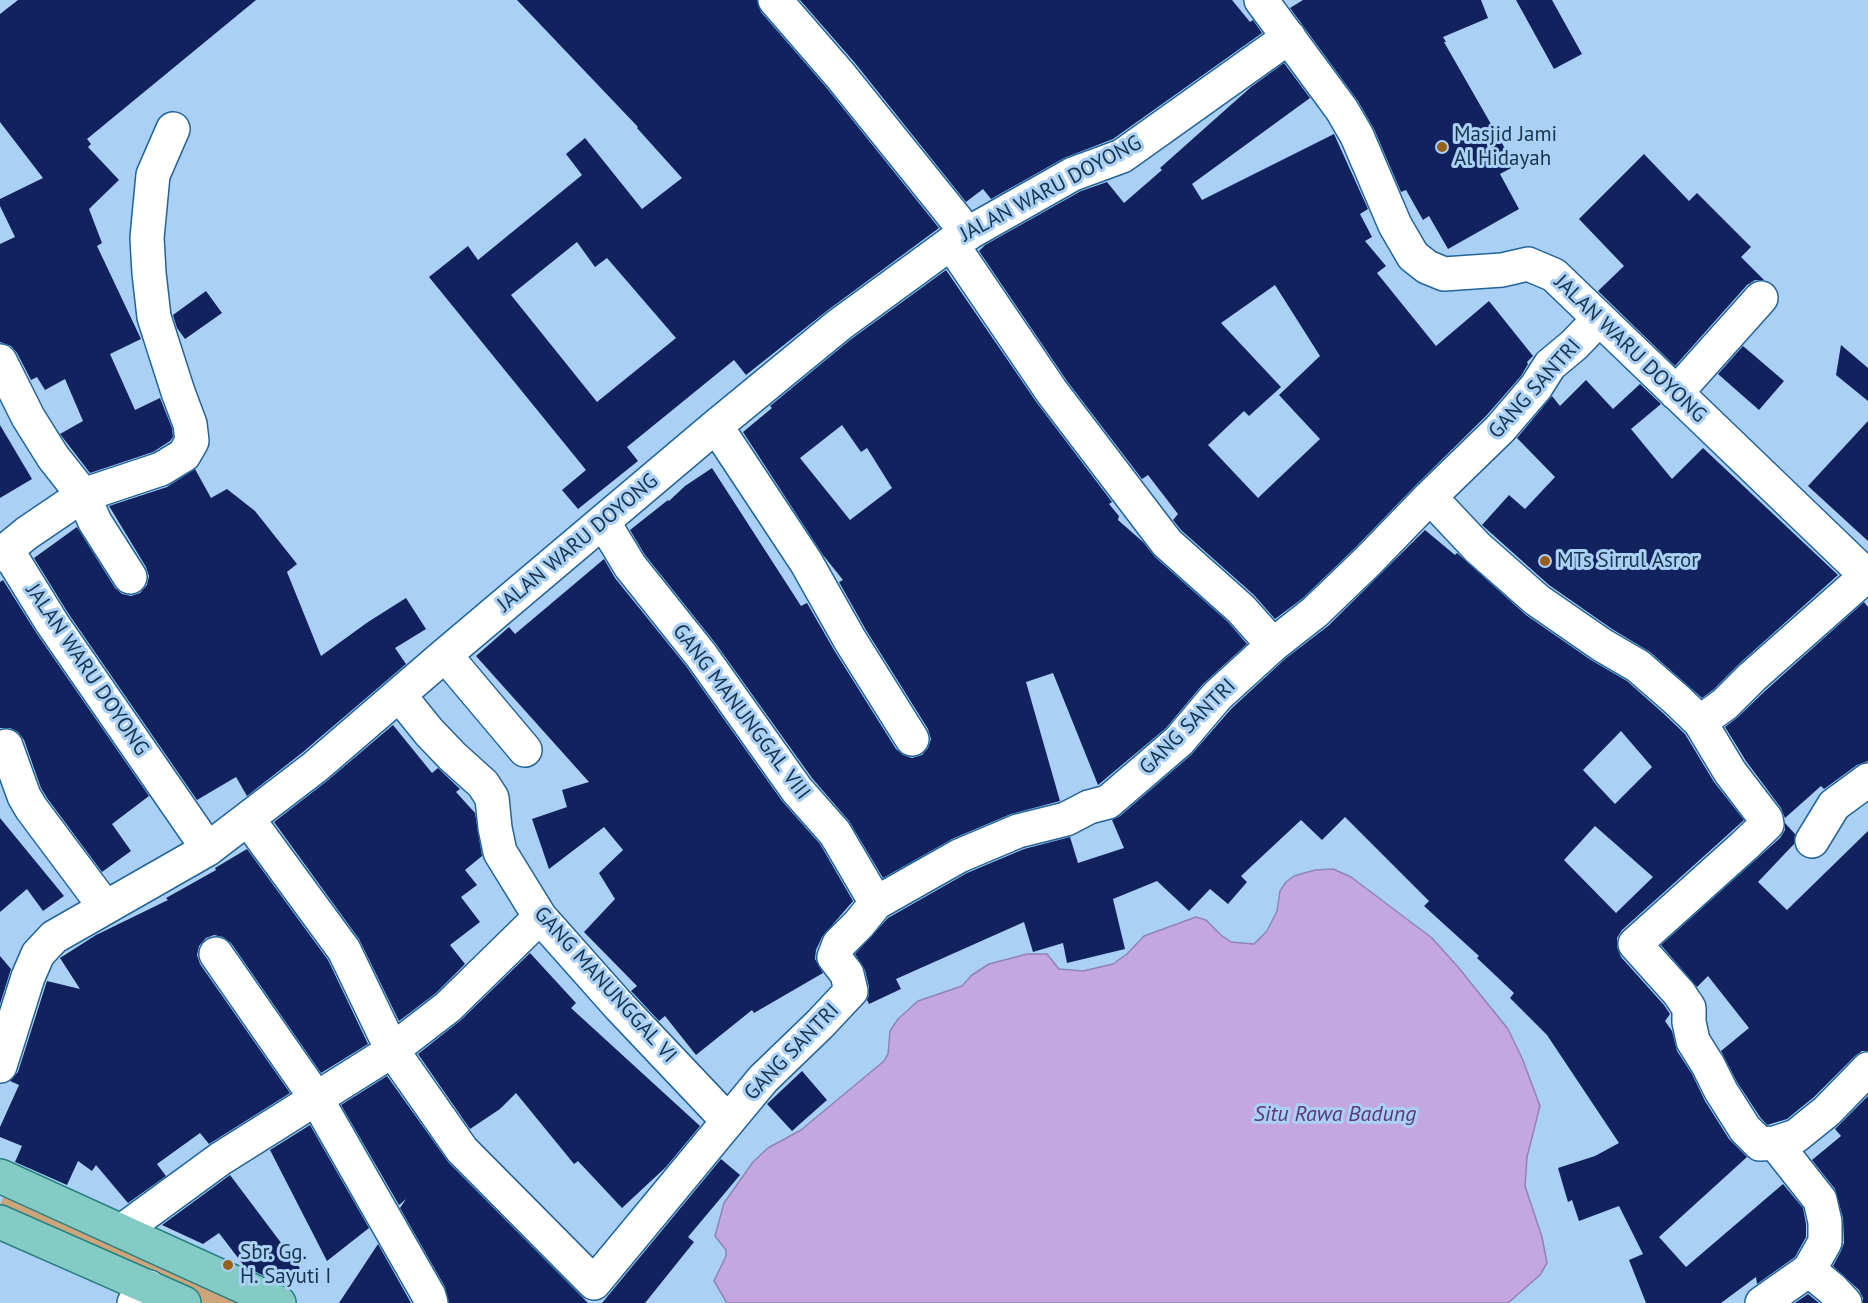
<!DOCTYPE html>
<style>
body{margin:0}
canvas{display:block;background:#aad0f5}
</style>
<canvas width="1868" height="1303"></canvas>
<script>
const context = document.querySelector('canvas').getContext('2d');
context.lineJoin = 'round';
function fillPath(path, color) {
  context.fillStyle = color;
  context.fill(path, 'evenodd');
}
function poly(rows) {
  const path = new Path2D();
  for (const r of rows) {
    path.moveTo(r[0], r[1]);
    for (let i = 2; i < r.length; i += 2) path.lineTo(r[i], r[i + 1]);
  }
  return path;
}
function strokePath(path, color, width, dash) {
  context.strokeStyle = color;
  context.lineWidth = width;
  context.lineCap = dash ? 'butt' : 'round';
  context.setLineDash(dash || []);
  context.stroke(path);
}
function label(font, color, halo, rows, align = 'center') {
  context.font = font + ' "PT Sans",sans-serif';
  context.lineWidth = 6;
  context.setLineDash([]);
  context.textBaseline = 'middle';
  context.strokeStyle = halo;
  context.fillStyle = color;
  for (const [text, x, y, turn = 0] of rows) {
    context.save();
    context.translate(x, y);
    context.rotate((+turn || 0) * Math.PI / 180);
    context.textAlign = isNaN(turn) ? turn : align;
    if (halo) context.strokeText(text, 0, 0);
    context.fillText(text, 0, 0);
    context.restore();
  }
}
fillPath(poly([
 [10,1180,279,1303,184,1303,0,1222,0,1205]
]), '#cea479');
const water = poly([
 [1333,869,1351,877,1432,938,1458,967,1508,1029,1522,1058,1540,1106,1527,1157,1525,1186,1542,1237,1547,1263,1540,1275,1508,1303,727,1303,714,1281,726,1256,726,1250,715,1236,724,1203,753,1162,768,1148,801,1130,884,1061,888,1054,890,1031,898,1019,918,1001,962,986,972,975,989,964,1027,954,1047,954,1059,969,1083,971,1113,964,1127,954,1144,936,1196,917,1206,920,1221,935,1231,942,1254,944,1267,931,1277,911,1280,891,1286,882,1294,876,1315,870,1333,869]
]);
fillPath(water, '#c4a7e0');
strokePath(water, '#9084b3', 1.5);
fillPath(poly([
 [18,0,256,0,87,139,91,144,88,147,119,180,89,209,102,243,97,246,141,339,110,354,135,410,160,398,172,428,173,437,170,441,153,452,90,473,60,434,83,421,65,379,45,390,37,377,31,380,17,353,11,346,0,342,0,244,15,237,0,206,0,199,43,178,0,122,0,14],
 [517,0,757,0,761,12,826,87,939,228,828,310,746,375,734,360,627,447,638,461,578,509,562,490,586,470,429,277,468,246,478,260,582,175,566,154,585,138,642,209,682,178,637,128,638,127],
 [577,242,595,267,607,258,676,338,597,402,511,295],
 [800,0,1232,0,1250,22,1253,20,1262,33,1113,139,1064,158,991,199,983,189,966,202,855,63],
 [1303,0,1481,0,1488,18,1443,37,1446,42,1444,42,1515,166,1500,174,1519,209,1448,249,1429,216,1423,220,1406,190,1401,192,1374,129,1358,101,1290,8],
 [1516,0,1552,0,1582,54,1554,69],
 [1284,63,1310,98,1192,184,1202,200,1334,134,1368,209,1360,214,1372,237,1365,241,1386,266,1377,273,1436,346,1489,301,1533,356,1527,362,1528,364,1521,376,1486,416,1417,484,1355,548,1303,598,1275,619,1254,595,1181,530,1173,520,1178,514,1148,475,1142,479,1067,381,979,251,985,245,1081,191,1107,182,1124,203,1162,170,1160,168,1251,87],
 [1275,285,1320,356,1279,395,1320,439,1258,498,1208,445,1244,411,1249,416,1281,387,1221,323],
 [1644,154,1689,201,1697,193,1751,247,1741,257,1764,280,1755,280,1747,285,1675,366,1598,291,1624,266,1579,219],
 [946,270,1037,403,1112,502,1109,504,1119,516,1118,520,1143,542,1155,557,1228,622,1247,644,1203,684,1166,728,1098,785,1053,673,1026,682,1060,801,1011,814,952,839,883,878,849,821,812,778,716,644,645,555,630,530,668,500,669,501,685,486,712,468,801,606,807,603,834,650,896,749,903,755,912,758,922,755,928,748,931,739,928,729,866,630,839,582,843,580,823,555,743,432,772,408,770,406,850,340],
 [842,425,861,452,867,448,892,488,850,520,800,458],
 [206,291,222,313,185,339,177,328,173,315],
 [1841,345,1868,368,1868,401,1836,375],
 [1743,346,1784,381,1759,410,1718,374],
 [1586,380,1613,409,1640,384,1661,404,1631,429,1672,479,1703,448,1838,575,1740,663,1713,690,1702,698,1650,652,1612,629,1549,585,1482,525,1509,495,1525,509,1555,477,1517,438,1552,396,1560,406],
 [1868,421,1868,541,1808,486],
 [0,425,32,479,0,498],
 [195,469,211,498,227,489,255,511,297,564,287,572,321,656,368,622,406,598,426,629,395,648,406,664,303,752,247,796,236,777,197,800,68,613,34,558,77,527,115,588,122,594,131,596,140,593,147,585,149,576,146,567,109,506,167,487],
 [1425,530,1455,555,1457,553,1526,615,1591,660,1627,681,1663,713,1685,734,1714,782,1744,820,1622,930,1617,938,1617,947,1621,957,1664,1005,1670,1014,1665,1021,1672,1031,1677,1051,1692,1074,1705,1101,1729,1139,1747,1157,1659,1237,1686,1267,1783,1184,1803,1208,1806,1224,1806,1237,1795,1257,1757,1284,1756,1277,1721,1303,1646,1303,1629,1260,1643,1254,1619,1206,1579,1221,1572,1200,1568,1202,1558,1168,1595,1156,1619,1143,1547,1035,1510,998,1514,993,1477,958,1479,956,1424,906,1429,901,1345,817,1322,840,1301,820,1241,876,1247,882,1228,904,1210,889,1189,911,1157,881,1113,899,1125,949,1067,963,1063,943,1033,952,1024,922,896,979,901,989,869,1004,867,1000,869,995,869,987,865,970,855,954,888,918,967,873,1024,849,1070,837,1078,863,1124,848,1112,820,1120,816,1191,755,1231,709,1285,659,1328,626],
 [1621,731,1652,767,1615,804,1583,770],
 [1595,826,1653,877,1616,913,1564,860],
 [604,559,615,578,686,666,782,801,820,844,853,901,822,937,816,950,815,959,823,973,754,1013,752,1010,696,1055,665,1016,659,1021,634,994,631,991,637,986,584,932,615,899,599,873,623,850,604,827,549,869,532,819,567,807,562,790,589,782,476,656,509,627,515,634],
 [3,580,37,634,149,796,112,824,131,851,102,872,47,798,41,788,24,740,18,732,10,728,0,728,0,582],
 [1864,602,1868,607,1868,761,1857,765,1824,789,1821,786,1785,818,1781,808,1746,761,1725,727,1738,717,1765,691],
 [393,725,432,773,438,768,460,789,456,792,475,813,482,856,465,870,477,885,461,897,480,922,450,945,465,964,436,993,399,1021,359,939,274,822,327,781],
 [0,818,64,896,43,911,27,889,0,912],
 [1785,823,1795,834,1794,844,1758,882,1787,910,1868,831,1868,1051,1862,1051,1855,1056,1814,1097,1787,1119,1767,1125,1760,1117,1737,1082,1721,1051,1749,1028,1708,976,1697,987,1661,945,1780,838,1785,830],
 [247,849,328,960,368,1044,321,1073,231,943,223,937,214,935,206,938,199,946,197,955,200,964,290,1093,209,1144,200,1133,157,1164,166,1176,128,1203,96,1165,92,1171,78,1161,67,1185,15,1162,22,1146,0,1137,0,1127,19,1085,10,1081,18,1072,46,984,47,981,80,989,60,958,96,935,168,900,166,898,216,870,215,868],
 [530,953,576,1003,571,1008,700,1126,666,1167,622,1208,578,1161,574,1164,516,1093,500,1109,470,1129,418,1054,461,1020],
 [0,956,11,969,0,1004],
 [802,1071,827,1100,792,1131,767,1104],
 [387,1076,449,1163,588,1303,449,1303,445,1287,400,1208,406,1199,399,1205,341,1105],
 [1868,1096,1868,1303,1863,1303,1863,1298,1859,1290,1833,1266,1841,1251,1844,1243,1843,1218,1835,1189,1812,1160,1841,1136,1835,1129],
 [310,1125,369,1228,327,1261,270,1150],
 [721,1159,740,1175,688,1237,694,1242,645,1303,602,1303],
 [230,1175,300,1268,280,1283,245,1267,219,1233,203,1244,162,1225],
 [378,1244,411,1303,339,1303],
 [1808,1294,1819,1303,1795,1303]
]), '#12225e');
const minor = poly([
 [775,0,840,75,968,234],
 [1261,0,1342,110,1357,136,1395,225,1413,256,1427,267,1444,274,1502,270,1528,264,1554,275,1868,577],
 [951,243,1052,392,1167,543,1241,609,1273,645],
 [0,361,28,417,53,457,83,495,27,533,0,555],
 [1676,393,1761,298],
 [716,426,806,562,850,640,912,739],
 [1430,497,1478,548,1537,600,1602,645,1638,666,1676,699,1700,722,1730,772,1766,819,1767,824,1744,846,1635,944,1679,993,1689,1008,1689,1022,1693,1041,1708,1065,1721,1091,1745,1129,1760,1144,1775,1143,1796,1136,1827,1111,1868,1069],
 [604,523,630,566,701,655,797,790,835,833,876,903],
 [7,550,52,623,208,849],
 [130,577,95,522,83,495,161,469,184,455,192,441,190,424,178,392,154,317,149,273,147,238,153,175,173,129],
 [445,655,525,750],
 [400,696,429,732,452,756,483,784,492,798,495,828,500,852,540,917,620,1007,728,1121],
 [1700,722,1725,704,1752,677,1866,576],
 [6,746,24,796,31,808,105,907],
 [248,819,344,950,392,1050,462,1150,594,1283,763,1079,820,1024,851,991,847,974,834,957,839,944,859,924,876,903,959,856,1018,831,1066,819,1089,807,1108,802,1179,741,1217,696,1273,645,1315,612,1368,561,1430,497,1500,429,1536,387,1550,365,1574,345,1599,319],
 [1812,841,1834,805,1868,780],
 [216,954,316,1098,429,1296,431,1303],
 [0,1066,28,977,38,954,54,937,208,849,315,767,445,655,716,426,839,325,951,243,1073,174,1122,156,1289,37],
 [123,1230,220,1159,387,1054,448,1007,540,917],
 [1809,1270,1832,1289,1845,1303],
 [134,1303,149,1287],
 [1762,1303,1809,1270,1825,1242,1825,1222,1820,1200,1775,1143]
]);
const primary = poly([
 [0,1176,279,1303],
 [0,1222,184,1303]
]);
strokePath(minor, '#22649a', 36);
strokePath(primary, '#298082', 36);
strokePath(minor, '#fff', 33);
strokePath(primary, '#84cbc6', 33);
for (const [x, y, r, color] of [
 [1442,147,6,"#97611a"],
 [1545,561,6,"#97611a"],
 [228,1265,6,"#97611a"]
]) {
  const dot = new Path2D();
  dot.arc(x, y, r, 0, 2 * Math.PI);
  context.fillStyle = color;
  context.fill(dot);
  strokePath(dot, '#aad0f5', 2);
}
label('21px', '#18334b', '#aad0f5', [
 ["Masjid Jami",1454,135],
 ["Al Hidayah",1454,159],
 ["MTs Sirrul Asror",1557,561],
 ["Sbr. Gg.",240,1253],
 ["H. Sayuti I",240,1277]
], 'left');
label('21px', '#18334b', '#aad0f5', [
 ["JALAN WARU DOYONG",1051,189,-28],
 ["JALAN WARU DOYONG",1630,349,44],
 ["GANG SANTRI",1535,389,-48],
 ["JALAN WARU DOYONG",578,543,-40],
 ["JALAN WARU DOYONG",87,670,56],
 ["GANG MANUNGGAL VIII",741,712,53],
 ["GANG SANTRI",1188,727,-45],
 ["GANG MANUNGGAL VI",605,985,48],
 ["GANG SANTRI",792,1052,-46]
]);
label('italic 22px', '#5e387d', '#aad0f5', [
 ["Situ Rawa Badung",1335,1115]
]);
</script>
